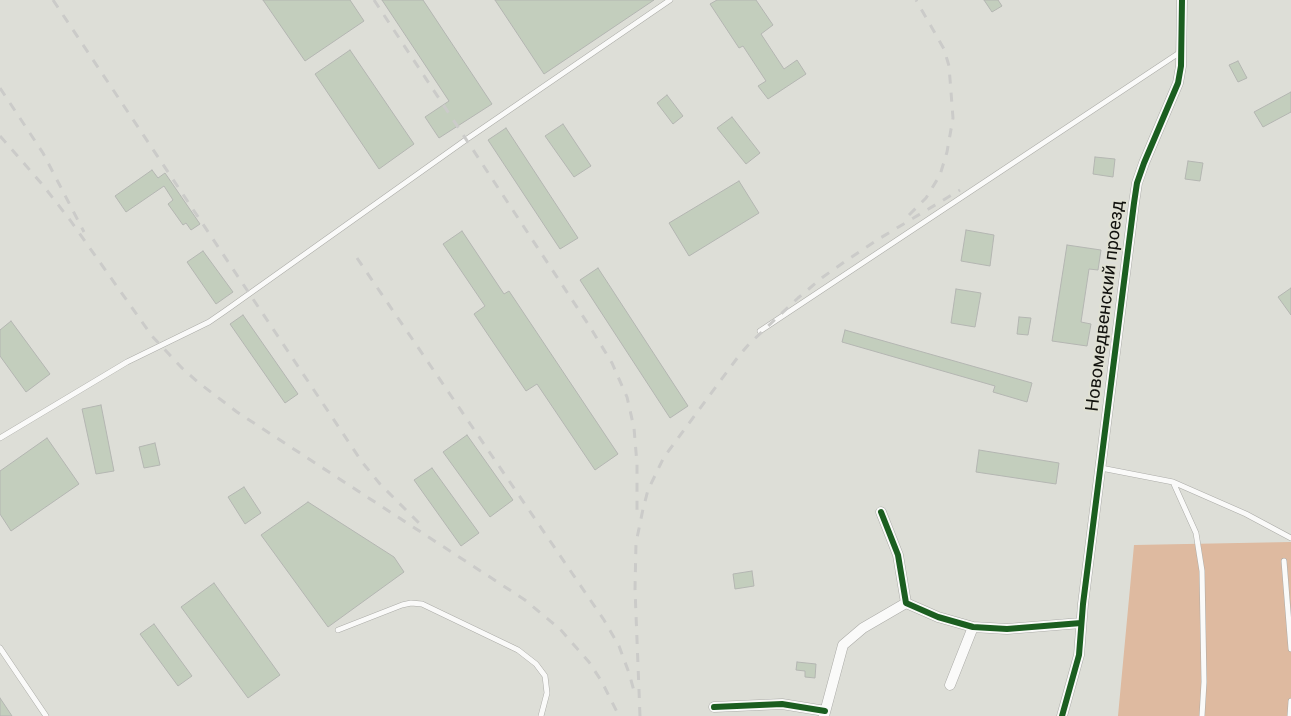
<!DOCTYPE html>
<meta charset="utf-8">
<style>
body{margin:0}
canvas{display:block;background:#ddded7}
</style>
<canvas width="1291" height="716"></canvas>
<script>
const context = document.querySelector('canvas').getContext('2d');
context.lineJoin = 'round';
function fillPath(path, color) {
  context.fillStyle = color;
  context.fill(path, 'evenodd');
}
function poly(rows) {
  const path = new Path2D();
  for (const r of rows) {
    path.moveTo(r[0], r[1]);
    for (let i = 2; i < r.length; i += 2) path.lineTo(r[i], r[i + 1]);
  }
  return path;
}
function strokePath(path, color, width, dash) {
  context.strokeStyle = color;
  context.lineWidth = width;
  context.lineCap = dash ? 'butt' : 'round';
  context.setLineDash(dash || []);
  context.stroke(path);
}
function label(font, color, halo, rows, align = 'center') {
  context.font = font + ' Roboto,sans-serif';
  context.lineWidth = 4;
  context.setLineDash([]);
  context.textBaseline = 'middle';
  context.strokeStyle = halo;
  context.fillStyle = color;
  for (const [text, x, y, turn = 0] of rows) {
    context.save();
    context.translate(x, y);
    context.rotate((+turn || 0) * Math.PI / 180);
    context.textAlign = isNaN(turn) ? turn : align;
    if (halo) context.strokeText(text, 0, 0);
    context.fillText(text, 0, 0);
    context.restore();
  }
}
fillPath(poly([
 [1291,542,1291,716,1118,716,1134,545]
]), '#debaa0');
const building = poly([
 [263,0,350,0,364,21,305,61,263,0],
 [382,0,423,0,492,104,439,138,425,117,449,101,382,0],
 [495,0,654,0,544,74,495,0],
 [717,0,756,0,773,25,761,34,784,69,797,60,806,74,768,99,758,86,766,81,743,46,739,48,710,4,717,0],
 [984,0,998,0,1002,6,992,12,984,0],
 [350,50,414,144,379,169,315,74,350,50],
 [1238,61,1247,78,1238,82,1229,65,1238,61],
 [1291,92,1291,112,1263,127,1254,112,1291,92],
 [667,95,683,116,673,124,657,103,667,95],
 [732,117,760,153,746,164,717,128,732,117],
 [563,124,591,166,574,177,545,136,563,124],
 [506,128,578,238,560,249,488,140,506,128],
 [1095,157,1115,159,1113,177,1093,174,1095,157],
 [1188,161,1203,163,1200,181,1185,179,1188,161],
 [152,170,158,178,165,173,200,224,191,230,186,223,183,225,168,204,173,200,164,186,126,212,115,196,152,170],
 [739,181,759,213,689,256,669,223,739,181],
 [966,230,994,235,990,266,961,261,966,230],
 [462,231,504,294,509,291,618,454,595,470,537,384,526,391,474,314,485,306,443,244,462,231],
 [1067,245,1101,250,1098,270,1089,269,1081,322,1091,324,1087,346,1052,341,1067,245],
 [203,251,233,292,216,304,187,262,203,251],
 [598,268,688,406,670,418,580,280,598,268],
 [1291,288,1291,315,1278,297,1291,288],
 [956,289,981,293,975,327,951,323,956,289],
 [243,315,298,394,285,403,230,324,243,315],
 [1019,317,1031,318,1028,335,1017,334,1019,317],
 [11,321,50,374,26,392,0,356,0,330,11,321],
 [845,330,1032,383,1027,402,993,392,995,386,842,342,845,330],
 [101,405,114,471,96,474,82,409,101,405],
 [467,435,513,500,490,517,443,452,467,435],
 [47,438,79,484,11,531,0,514,0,471,47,438],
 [155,443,160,465,144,468,139,447,155,443],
 [979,450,1059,463,1056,484,976,472,979,450],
 [432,468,479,533,461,546,414,480,432,468],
 [244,487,261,513,245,524,228,497,244,487],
 [308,502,394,557,404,572,328,627,261,535,308,502],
 [752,571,754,586,735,589,733,574,752,571],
 [214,583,280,675,248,698,181,607,214,583],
 [154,624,192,676,178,686,140,634,154,624],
 [797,662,816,664,815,678,805,677,805,671,796,670,797,662],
 [0,698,12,716,0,716,0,698]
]);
fillPath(building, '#c3cebd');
strokePath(building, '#b4b6b2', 1);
const lane = poly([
 [760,331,1182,51],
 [0,438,127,362,209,322,225,311,467,139,670,0],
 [1101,468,1173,482,1246,514,1291,538],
 [1173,482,1196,533,1202,571,1204,682,1202,716],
 [1284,561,1291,649],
 [338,630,402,605,411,603,422,604,518,650,536,664,545,676,547,693,541,716],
 [0,648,46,716],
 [1290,716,1291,701]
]);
const street = poly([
 [881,512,898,555,906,603,938,617,973,627,1007,629,1081,623],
 [950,685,973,627],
 [714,707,782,704,825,711],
 [824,716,843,645,863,628,906,603],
 [1062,716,1079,655,1083,604,1134,203,1137,183,1144,163,1178,83,1181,66,1182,0]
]);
strokePath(lane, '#acaca8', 6);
strokePath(street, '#acaca8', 11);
strokePath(lane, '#fafaf9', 5);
strokePath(street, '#fafaf9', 10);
strokePath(poly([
 [53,0,362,462,380,484,419,523],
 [374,0,590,327,612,363,627,397,634,428,637,464,637,516],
 [0,88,43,153,84,232],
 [0,136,42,184,70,220,152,336,182,368,199,383,237,412,525,600,560,629,589,662,602,682,619,716],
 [909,215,926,198,940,175,947,152,953,118,949,66,944,49,916,0],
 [357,258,604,620,619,646,629,673,634,691],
 [640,716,635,589,636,543,643,509,648,490,664,457,738,357,749,344,798,298,823,277,847,260,877,240,960,190]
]), '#cbcbc9', 3, [9, 9]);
strokePath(poly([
 [881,512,898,555,906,603,938,617,973,627,1007,629,1081,623],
 [714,707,782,704,825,711],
 [1062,716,1079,655,1083,604,1134,203,1137,183,1144,163,1178,83,1181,66,1182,0]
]), '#1b5e20', 6);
label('18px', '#12120e', '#e0e1d4', [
 ["Новомедвенский проезд",1106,306,-83]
]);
</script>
